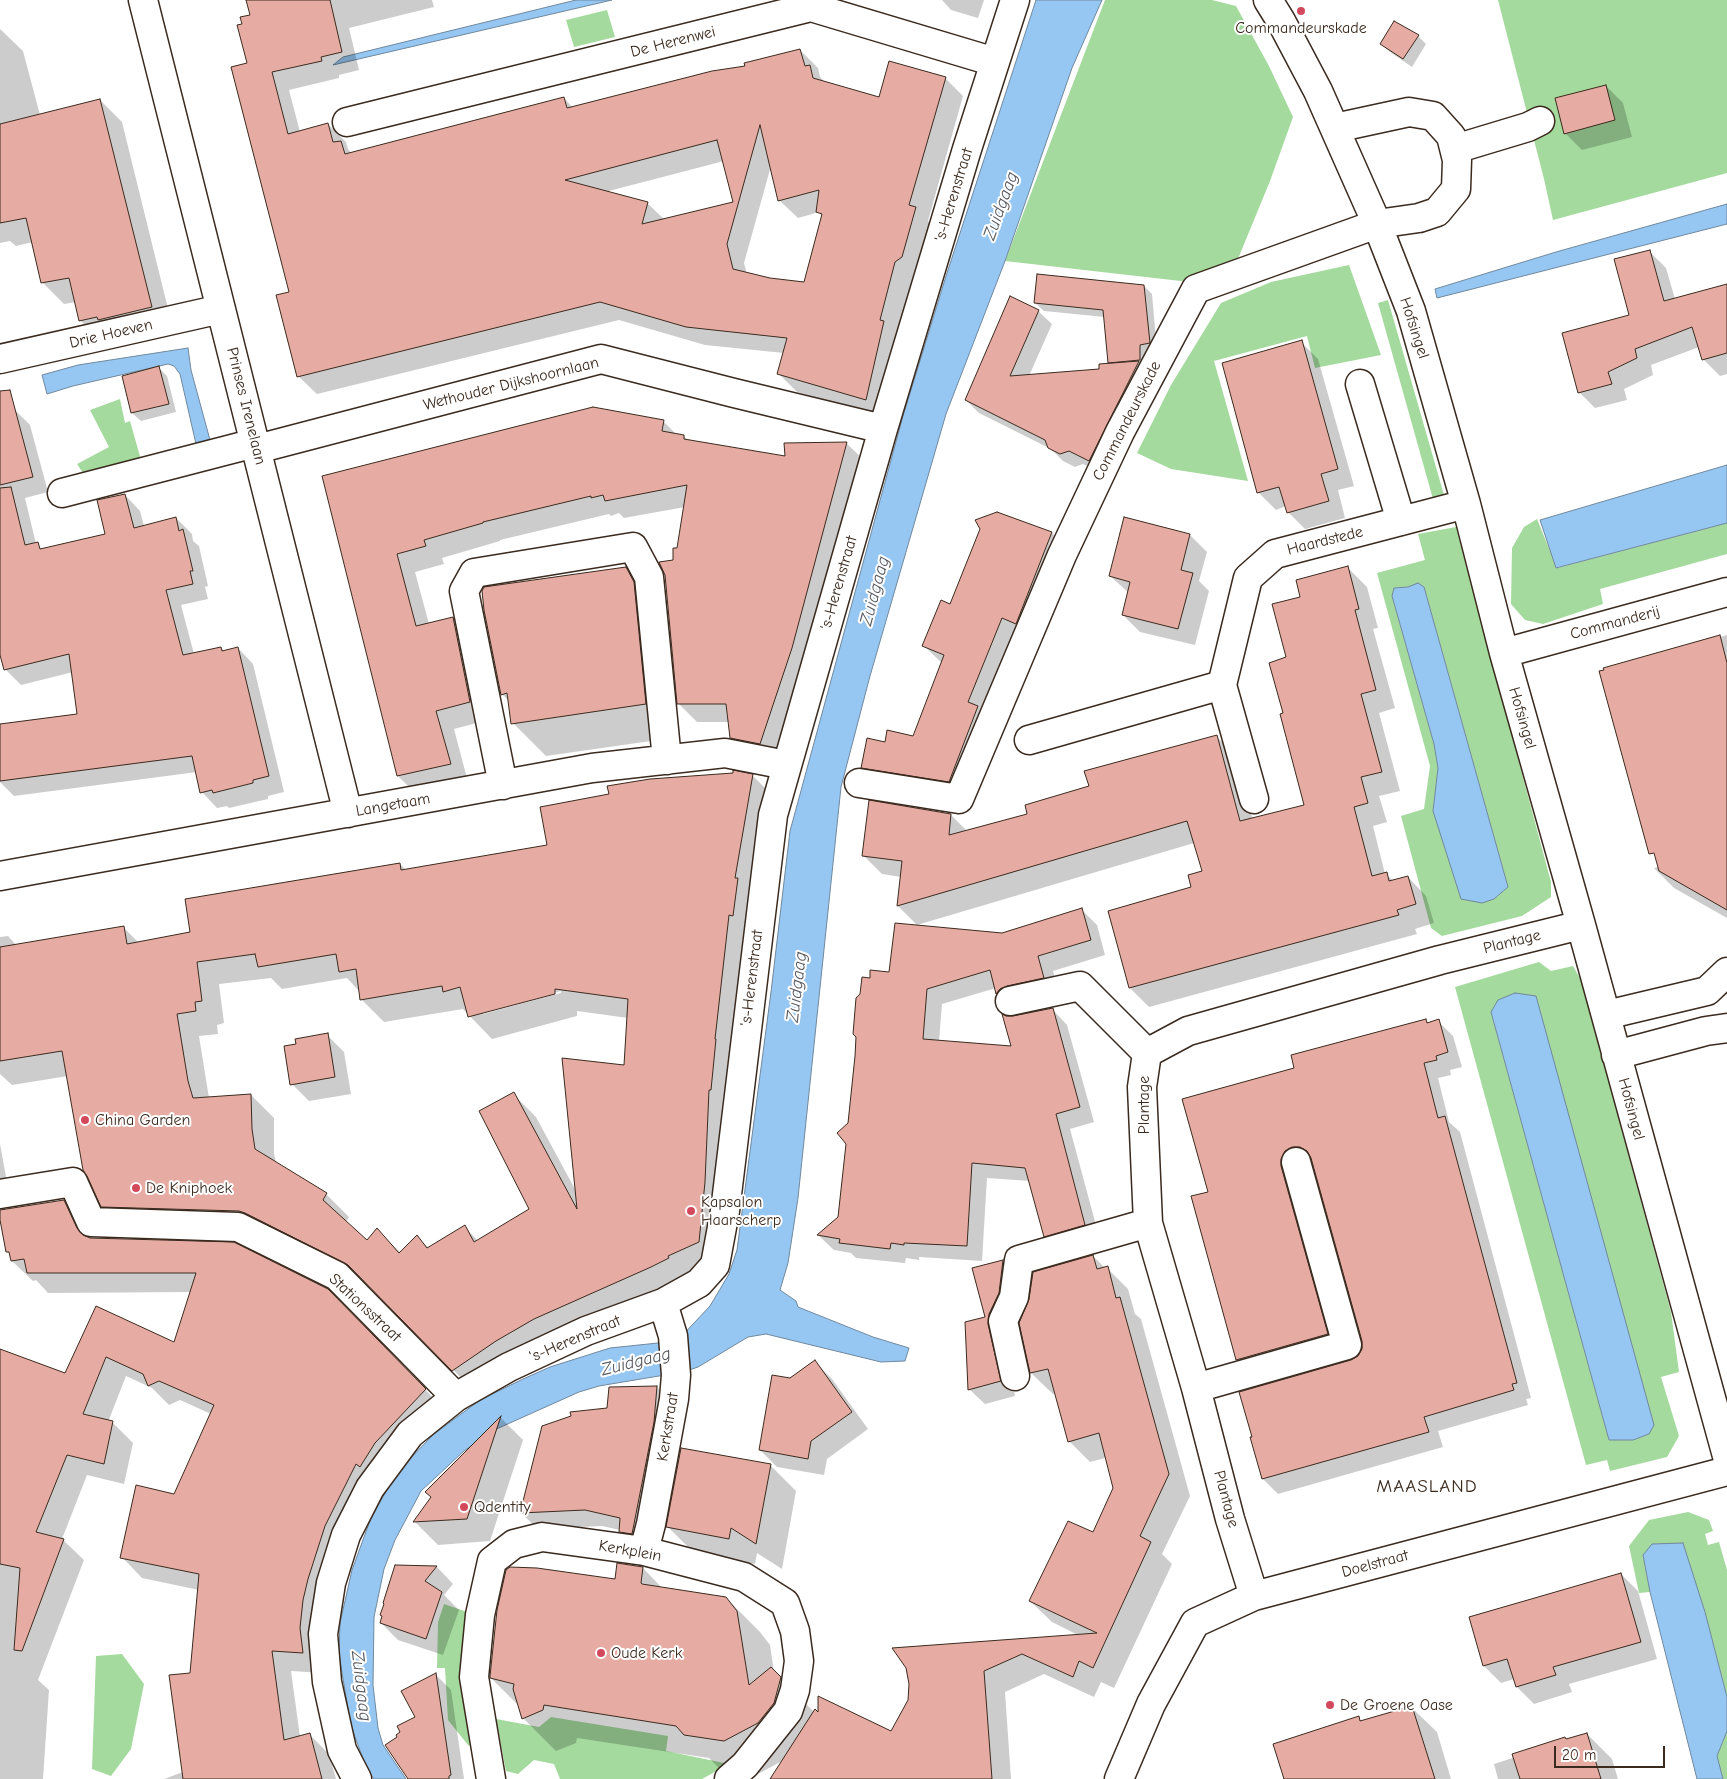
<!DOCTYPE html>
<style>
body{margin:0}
#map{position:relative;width:1727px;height:1779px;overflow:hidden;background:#fff;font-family:"Comic Neue",sans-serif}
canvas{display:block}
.scale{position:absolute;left:1554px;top:1746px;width:111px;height:22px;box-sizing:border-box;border:2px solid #3b2a1e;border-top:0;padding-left:6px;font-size:15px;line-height:18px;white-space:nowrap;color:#3b2a1e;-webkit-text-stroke:4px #fff;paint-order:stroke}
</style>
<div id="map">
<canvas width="1727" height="1779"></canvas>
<div class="scale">20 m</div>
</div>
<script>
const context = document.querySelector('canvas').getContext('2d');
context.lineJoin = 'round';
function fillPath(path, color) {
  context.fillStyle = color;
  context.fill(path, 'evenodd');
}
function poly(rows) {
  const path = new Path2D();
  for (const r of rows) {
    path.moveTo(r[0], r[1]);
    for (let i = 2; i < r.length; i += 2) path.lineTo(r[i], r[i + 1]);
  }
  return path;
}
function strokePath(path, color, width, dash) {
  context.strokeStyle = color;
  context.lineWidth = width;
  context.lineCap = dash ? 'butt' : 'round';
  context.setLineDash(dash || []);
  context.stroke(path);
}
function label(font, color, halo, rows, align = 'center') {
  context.font = font + ' "Comic Neue",sans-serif';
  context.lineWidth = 4;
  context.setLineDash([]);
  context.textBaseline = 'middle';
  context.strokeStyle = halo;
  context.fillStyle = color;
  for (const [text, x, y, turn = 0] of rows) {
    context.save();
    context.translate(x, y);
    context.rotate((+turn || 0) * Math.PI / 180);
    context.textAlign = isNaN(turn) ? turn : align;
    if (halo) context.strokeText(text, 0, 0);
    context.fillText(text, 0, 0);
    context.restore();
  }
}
fillPath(poly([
 [1105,0,1212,0,1236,6,1269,66,1293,117,1270,181,1233,271,1216,285,1005,261],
 [1498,0,1727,0,1727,173,1553,220,1544,179],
 [607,10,615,37,574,47,566,20],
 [1349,265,1381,355,1315,368,1307,336,1214,361,1248,481,1171,469,1137,453,1171,385,1221,303,1271,282],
 [1388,300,1444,495,1433,499,1378,303],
 [120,399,125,423,130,421,141,460,85,476,77,464,109,447,90,410],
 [1537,519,1557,568,1727,523,1727,554,1600,589,1603,604,1543,624,1525,620,1511,604,1512,548,1524,527],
 [1456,527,1551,882,1551,897,1522,916,1442,936,1431,928,1401,816,1424,809,1430,766,1377,573,1425,560,1418,534],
 [1408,587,1424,587,1508,887,1494,899,1433,811,1438,768,1434,744,1392,596,1395,588],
 [1539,962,1551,971,1573,966,1581,980,1671,1312,1679,1372,1661,1377,1679,1436,1667,1457,1610,1471,1607,1460,1586,1465,1455,987],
 [1491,1012,1649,1434,1633,1440,1609,1440],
 [1688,1512,1709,1520,1713,1531,1705,1534,1708,1545,1719,1542,1727,1570,1727,1697,1705,1612,1643,1555,1650,1592,1639,1593,1629,1546,1649,1520],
 [444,1604,470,1613,474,1747,468,1745,448,1720,445,1668,437,1668,438,1622],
 [122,1654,144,1684,131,1749,111,1776,92,1769,96,1656],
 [551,1717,668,1736,666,1751,729,1764,702,1779,560,1779,554,1764,534,1760,518,1774,506,1771,496,1719,539,1727],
 [1727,1731,1727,1779,1723,1779,1717,1756]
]), '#a4da9d');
const water = poly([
 [576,0,612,0,333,65,343,57,576,0],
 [1036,0,1102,0,1072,68,1005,261,946,414,870,676,841,787,798,1198,788,1263,780,1290,796,1301,798,1307,873,1337,909,1348,905,1361,881,1362,766,1334,748,1337,698,1367,683,1372,599,1386,579,1392,492,1431,464,1451,421,1491,395,1540,384,1569,374,1617,373,1685,378,1728,383,1745,406,1779,374,1779,366,1767,351,1726,339,1655,340,1623,352,1570,371,1518,397,1472,434,1434,480,1400,523,1379,550,1367,610,1348,677,1341,710,1306,729,1274,737,1250,771,992,790,831,903,416,947,273,1036,0],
 [1727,204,1727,224,1437,298,1435,289,1556,252,1727,204],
 [188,348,191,370,210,440,196,444,180,374,174,366,168,364,73,386,47,394,42,375,78,365,188,348],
 [1727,465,1727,523,1556,568,1540,520,1727,465],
 [1418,583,1424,587,1508,887,1494,899,1482,903,1461,899,1433,811,1438,768,1434,744,1392,596,1394,588,1408,587,1418,583],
 [1515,993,1536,996,1654,1425,1649,1434,1633,1440,1609,1440,1491,1012,1498,1000,1515,993],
 [1683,1543,1705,1612,1727,1697,1727,1731,1717,1756,1723,1779,1697,1779,1650,1592,1643,1555,1652,1544,1683,1543]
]);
fillPath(water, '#95c7f2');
strokePath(water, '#71889d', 1);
fillPath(poly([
 [248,0,432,0,434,7,349,28,359,70,339,75,339,78,289,90,300,132,328,124,346,142,348,149,352,154,564,98,573,108,746,67,800,50,818,68,820,77,826,83,879,99,945,78,963,96,928,221,933,226,920,275,913,280,898,336,884,417,797,392,779,374,784,353,705,345,619,320,317,394,298,376,290,293,248,64,243,25,252,16],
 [724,161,734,203,665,220,647,203,605,192],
 [771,166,779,200,798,218,819,212,823,217,804,283,769,279,747,274,744,263],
 [942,0,984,0,978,18,951,10],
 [0,29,23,51,40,115,100,100,122,122,173,329,103,343,81,321,76,302,64,304,42,282,33,242,16,246,10,241,0,243],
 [1418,36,1426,44,1412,67,1390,52,1382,44],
 [1606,86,1623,103,1632,137,1582,150,1565,133],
 [1649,251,1666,268,1675,299,1727,286,1727,374,1720,376,1703,359,1699,347,1651,365,1653,375,1624,389,1627,400,1595,408,1579,392,1631,316],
 [1144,286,1152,294,1157,351,1103,473,1083,464,1075,467,1063,461,1051,449,979,413,966,400,1038,311,1052,324,1029,376,1101,371,1111,365,1109,363,1105,317,1044,311,1035,303],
 [1301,342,1318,359,1354,486,1338,490,1345,518,1305,529,1288,512,1286,506,1276,510,1259,493],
 [159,368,167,376,176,412,141,421,132,413,123,377],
 [15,410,30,425,48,492,25,498,36,544,43,550,107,534,125,495,140,511,144,526,176,518,192,534,193,541,199,546,208,586,205,587,208,599,181,605,194,654,221,648,224,651,238,648,253,664,284,792,268,796,268,799,229,808,227,806,217,808,202,792,197,772,14,796,0,782,0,726,78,715,73,672,21,685,5,669,0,650,0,414],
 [664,422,677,435,684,436,688,441,786,458,846,443,865,461,778,761,749,756,731,737,729,722,697,722,678,703,675,561,678,549,685,507,624,518,619,513,611,516,609,514,500,540,500,541,442,558,444,564,415,572,429,624,453,618,471,637,488,720,454,729,468,782,416,794,398,776,323,477],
 [997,514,1052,533,1068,550,965,798,879,784,862,767,886,743,914,738,942,663,923,645,951,605],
 [1125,519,1190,535,1207,552,1199,581,1209,591,1195,645,1140,632,1123,615,1129,593,1110,576],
 [625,568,659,602,679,737,546,756,513,723,510,702,502,694],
 [1348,568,1367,587,1378,628,1373,629,1395,708,1379,713,1400,791,1379,796,1387,822,1373,826,1385,874,1394,881,1408,877,1426,896,1434,923,1415,929,1417,934,1149,1007,1130,988,1204,872,1194,843,917,925,898,906,901,877,882,874,863,855,951,815,967,831,1029,815,1090,787,1216,736,1235,755,1253,820,1306,806,1285,714,1287,658,1301,598],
 [1727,635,1727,817,1604,669],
 [752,775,775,798,722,1265,476,1393,371,1287,269,1235,125,1229,102,1206,68,1076,12,1085,0,1074,0,937,8,936,17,946,123,927,139,943,191,933,400,864,406,870,548,846],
 [271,978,282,989,347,978,360,992,362,1000,384,1022,463,1009,492,1039,577,1016,577,1011,628,1018,625,1066,576,1191,536,1117,513,1094,531,1209,478,1241,465,1227,429,1248,417,1237,401,1253,377,1230,367,1241,346,1222,349,1217,326,1194,276,1163,274,1153,274,1118,251,1095,209,1098,199,1036,218,1034,217,1025,224,1023,219,984],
 [561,991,561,993,483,1014,483,1012],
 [1727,849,1727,918,1674,888,1654,868],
 [1082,910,1097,925,1105,955,1053,971,1059,993,1012,1008,998,993,996,988,942,1004,939,1041,1013,1048,1013,1018,1052,1009,1067,1025,1094,1122,1070,1129,1100,1240,1060,1251,1045,1236,1030,1181,987,1178,982,1261,919,1257,919,1260,906,1258,905,1263,856,1258,851,1253,834,1250,819,1236,839,1218,849,1124,871,979,1002,935],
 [1425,1020,1429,1023,1438,1021,1453,1036,1462,1067,1450,1070,1451,1075,1438,1078,1449,1122,1460,1132,1531,1398,1526,1399,1528,1405,1438,1431,1443,1447,1278,1494,1263,1479,1252,1438,1359,1356,1363,1349,1363,1341,1313,1161,1308,1161,1342,1349,1252,1375,1237,1360,1192,1197,1209,1192,1296,1069],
 [327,1035,344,1052,351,1094,309,1101,292,1084,297,1045],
 [0,1144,9,1193,0,1195],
 [63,1201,84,1221,92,1239,327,1290,445,1410,395,1463,345,1546,323,1673,291,1671,300,1737,309,1734,329,1754,336,1779,164,1779,183,1772,199,1590,142,1578,122,1557,175,1495,211,1414,180,1400,169,1405,152,1388,126,1376,108,1422,113,1423,133,1443,124,1484,87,1475,62,1539,84,1560,38,1680,49,1690,43,1779,0,1779,0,1350,66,1375,96,1308,175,1343,191,1292,48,1293,36,1280,33,1281,12,1261,11,1255,7,1251,0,1211],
 [1093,1256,1105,1268,1107,1268,1128,1289,1135,1314,1141,1319,1190,1496,1162,1554,1172,1564,1114,1688,1101,1682,1094,1697,1044,1674,1005,1692,1011,1779,772,1779,784,1760,758,1774,719,1768,709,1758,577,1738,576,1743,556,1751,523,1718,519,1706,491,1678,617,1580,643,1568,663,1589,726,1598,760,1632,770,1645,774,1672,814,1712,819,1715,892,1733,909,1700,911,1684,1080,1636,1052,1622,1030,1601,1093,1534,1115,1488,1105,1458,1090,1462,1069,1441,1056,1393,1053,1394,1031,1373],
 [1003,1261,1018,1277,1003,1340,1015,1396,985,1404,969,1389,986,1318,974,1269],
 [815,1362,832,1379,868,1429,827,1459,824,1475,777,1467,760,1450],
 [657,1387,674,1404,637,1548,620,1530,602,1526,538,1529,521,1513,572,1417,608,1409],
 [501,1418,523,1440,490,1541,438,1545,415,1522,432,1498,426,1492],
 [770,1465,796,1491,782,1569,757,1553,755,1564,694,1553,668,1527],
 [396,1567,437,1567,453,1584,444,1595,459,1610,443,1655,398,1640,381,1623],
 [1621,1574,1638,1591,1657,1659,1569,1684,1572,1692,1534,1704,1517,1687,1514,1679,1501,1683,1484,1666],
 [435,1674,451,1690,464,1779,410,1779,399,1737,417,1717],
 [1411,1707,1437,1732,1451,1779,1285,1779,1358,1718,1363,1722],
 [1587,1734,1612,1759,1618,1779,1498,1779,1494,1764]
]), '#0003');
const building = poly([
 [246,0,330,0,342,52,321,57,322,61,272,72,288,134,328,123,333,142,341,141,345,154,564,97,567,108,712,71,745,66,744,63,800,49,805,66,810,65,813,78,879,97,889,61,946,77,909,205,916,207,902,257,895,262,880,320,884,321,866,400,777,374,787,338,686,327,600,302,297,377,276,295,289,292,231,67,247,63,237,25,242,24,240,17,250,15,246,0],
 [760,125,778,201,819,190,816,212,822,214,804,282,770,278,733,269,727,244,760,125],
 [717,140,733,202,642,224,648,202,565,180,717,140],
 [1394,21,1419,35,1403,59,1380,44,1394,21],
 [1606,85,1615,120,1564,134,1555,98,1606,85],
 [100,99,152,307,98,320,97,317,79,321,69,278,41,283,26,218,0,223,0,124,100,99],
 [1650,250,1664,301,1727,284,1727,353,1702,360,1692,327,1635,349,1637,358,1608,372,1612,384,1578,393,1562,333,1629,315,1614,259,1650,250],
 [1037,274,1144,285,1150,343,1140,345,1140,360,1108,363,1103,310,1034,303,1037,274],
 [1010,296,1039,310,1010,376,1099,369,1099,364,1139,361,1089,461,1069,451,1060,454,1048,448,1045,440,965,400,1010,296],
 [1302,340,1338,469,1321,474,1329,501,1287,513,1279,487,1257,493,1222,363,1302,340],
 [159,366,169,404,131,413,122,376,159,366],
 [10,390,33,477,0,485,0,391,10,390],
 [593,407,664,420,662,431,684,435,684,439,785,456,784,443,847,442,792,648,760,744,730,738,726,704,677,704,665,575,659,562,673,560,673,548,677,548,687,485,605,501,603,495,591,498,591,496,483,522,483,523,424,540,426,546,397,554,416,626,453,617,470,702,436,711,451,764,397,776,322,476,593,407],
 [11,487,25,545,38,542,40,549,105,534,97,500,125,494,134,528,176,517,179,531,183,529,193,571,190,571,193,584,166,590,183,655,221,647,222,651,238,647,269,776,253,780,253,783,213,793,212,790,200,793,192,756,0,781,0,724,77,714,69,654,4,670,0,655,0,488,11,487],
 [997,512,1052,532,1016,624,1002,618,968,702,978,706,949,782,861,768,867,738,885,742,887,730,913,736,944,655,922,646,941,600,950,604,980,529,975,520,997,512],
 [1124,517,1190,534,1181,570,1193,573,1178,629,1122,615,1130,582,1109,576,1124,517],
 [1348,566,1359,609,1355,610,1376,690,1361,694,1382,772,1361,777,1368,803,1354,807,1372,876,1387,872,1389,881,1408,876,1416,904,1397,910,1399,915,1129,988,1108,911,1191,887,1188,875,1202,871,1187,821,897,906,902,861,862,856,869,800,951,814,949,835,1027,814,1025,805,1089,786,1084,771,1217,735,1240,821,1304,805,1280,714,1283,713,1269,663,1286,657,1272,604,1300,597,1296,580,1348,566],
 [626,567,634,582,646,704,511,724,507,693,501,695,484,610,482,591,484,587,626,567],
 [1720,635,1727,663,1727,910,1659,871,1654,853,1649,854,1599,671,1604,670,1603,668,1720,635],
 [733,770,753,774,735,878,738,878,733,916,729,915,715,1039,716,1039,711,1090,709,1090,705,1182,699,1242,668,1256,669,1258,651,1267,534,1319,496,1341,452,1371,348,1265,245,1213,239,1211,101,1207,87,1176,83,1170,62,1051,0,1061,0,947,124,926,127,944,190,932,185,899,400,863,401,870,547,845,540,807,609,794,607,786,650,779,733,773,733,770],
 [255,954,258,967,336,954,339,972,356,969,360,1000,442,986,443,992,460,987,468,1017,555,994,555,989,628,999,624,1065,562,1058,577,1209,514,1092,479,1111,529,1209,474,1242,465,1225,427,1248,417,1235,399,1253,377,1228,367,1240,323,1200,327,1193,255,1149,252,1129,251,1094,193,1098,188,1081,177,1014,196,1011,195,1002,202,1001,197,962,255,954],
 [1082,908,1091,940,1038,956,1044,978,1007,986,1000,989,996,994,990,970,927,989,923,1039,1011,1046,1002,1014,1006,1016,1013,1016,1053,1008,1080,1107,1056,1114,1085,1225,1044,1237,1025,1168,972,1163,967,1246,904,1243,904,1245,891,1243,890,1249,839,1243,840,1239,817,1235,838,1217,846,1144,837,1133,848,1123,855,1056,856,1037,853,1034,856,998,860,994,862,977,870,978,870,970,889,972,895,923,1002,933,1082,908],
 [1426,1019,1427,1023,1439,1019,1448,1052,1436,1056,1437,1060,1424,1063,1438,1118,1445,1116,1517,1383,1512,1384,1514,1390,1424,1417,1429,1432,1262,1479,1250,1437,1252,1437,1239,1392,1351,1360,1358,1356,1362,1349,1362,1341,1311,1158,1307,1151,1300,1147,1292,1147,1285,1151,1281,1159,1281,1166,1328,1334,1236,1360,1191,1196,1208,1192,1182,1099,1294,1068,1291,1055,1426,1019],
 [328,1033,335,1077,290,1085,284,1046,296,1044,295,1039,328,1033],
 [64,1200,77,1228,83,1235,90,1238,234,1242,328,1289,426,1389,375,1443,360,1467,356,1464,325,1526,308,1579,303,1600,300,1628,303,1653,272,1651,284,1740,310,1733,322,1779,183,1779,169,1675,190,1673,199,1574,120,1558,136,1485,174,1494,214,1405,159,1381,148,1386,143,1374,106,1357,83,1414,113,1421,104,1464,67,1455,36,1532,64,1539,22,1651,14,1650,20,1568,0,1564,0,1349,65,1373,96,1306,174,1342,196,1273,27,1273,24,1259,11,1261,9,1252,6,1252,0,1220,0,1210,64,1200],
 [1093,1255,1097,1269,1108,1266,1116,1298,1120,1297,1169,1474,1140,1536,1151,1542,1093,1668,1079,1661,1073,1677,1022,1654,984,1671,992,1779,770,1779,815,1709,818,1712,818,1696,891,1731,908,1700,909,1684,906,1668,892,1648,1097,1633,1029,1601,1068,1521,1093,1532,1113,1488,1099,1433,1068,1442,1048,1369,1030,1373,1019,1323,1029,1299,1033,1272,1093,1255],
 [1003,1260,999,1293,989,1314,988,1324,1001,1381,968,1390,965,1322,985,1317,972,1268,1003,1260],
 [815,1360,852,1412,811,1441,808,1459,759,1450,772,1375,790,1378,815,1360],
 [657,1386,654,1422,632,1534,619,1532,620,1518,585,1510,520,1513,542,1426,571,1416,570,1412,607,1408,609,1387,657,1386],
 [501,1416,467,1519,413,1522,431,1497,425,1492,501,1416],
 [681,1448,771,1464,756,1544,731,1528,729,1539,666,1527,681,1448],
 [617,1563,643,1567,641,1583,642,1584,726,1597,737,1611,749,1685,771,1667,781,1677,774,1703,758,1723,724,1741,684,1735,676,1726,544,1705,543,1710,522,1719,513,1689,514,1684,490,1678,490,1676,497,1610,506,1570,510,1567,537,1568,615,1579,617,1563],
 [395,1565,437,1566,425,1581,442,1592,426,1639,380,1623,382,1616,380,1615,384,1604,383,1603,395,1565],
 [1621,1573,1641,1642,1553,1667,1556,1675,1516,1687,1507,1659,1483,1666,1469,1617,1621,1573],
 [436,1673,451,1775,449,1776,449,1779,408,1779,385,1745,397,1737,396,1735,400,1732,397,1726,415,1717,401,1691,436,1673],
 [1412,1706,1435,1779,1284,1779,1273,1744,1359,1716,1360,1721,1412,1706],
 [1587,1733,1601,1779,1520,1779,1512,1754,1565,1737,1566,1739,1587,1733]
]);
fillPath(building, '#e6aca3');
strokePath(building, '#3b2a1e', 1);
const minor = poly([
 [143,0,348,813],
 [1268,0,1281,21,1318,91,1377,224,1411,311,1466,504,1504,653,1581,925,1727,1456],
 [347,122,811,7,995,62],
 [1455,149,1528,127,1540,121],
 [0,359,221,309],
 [1360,384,1401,521],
 [257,449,601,359,734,393,883,429],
 [62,493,255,443],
 [1504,653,1727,592],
 [1222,685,1254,799],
 [1029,740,1222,685,1248,578,1275,554,1466,504],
 [859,783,959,799,1062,555,1120,432,1196,289,1377,224,1419,218,1437,212,1456,189,1457,160,1451,136,1433,116,1409,112,1335,128],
 [503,785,464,591,474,573,633,547,649,577,667,760],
 [0,876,592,768,725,753,786,765],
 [1010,1001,1080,986,1147,1053],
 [1606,1015,1707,991,1727,972],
 [1616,1055,1706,1031,1727,1028],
 [0,1194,73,1182,91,1222,238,1227,337,1276,456,1397],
 [1015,1376,1003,1321,1014,1297,1019,1260,1148,1223],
 [1196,1388,1347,1345,1296,1162],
 [644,1551,651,1524,674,1399,676,1375,673,1336,663,1303],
 [1254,1596,1230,1519,1196,1388,1148,1223,1142,1087,1147,1053,1188,1031,1440,960,1581,925],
 [357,1779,342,1750,327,1682,323,1634,331,1583,346,1535,370,1488,410,1434,456,1397,509,1367,586,1331,663,1303,699,1283,715,1265,725,1211,773,815,883,429,967,149,1015,0],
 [491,1779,474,1677,480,1615,492,1561,514,1544,542,1537,644,1551,744,1577,785,1603,795,1631,799,1661,795,1690,788,1711,745,1765,729,1779],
 [1119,1779,1151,1704,1195,1623,1254,1596,1727,1471]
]);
strokePath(minor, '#3b2a1e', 31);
strokePath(minor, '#fff', 28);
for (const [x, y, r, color] of [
 [1301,11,5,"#d1495b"],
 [85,1120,5,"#d1495b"],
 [136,1188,5,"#d1495b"],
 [691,1211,5,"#d1495b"],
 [464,1507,5,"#d1495b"],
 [601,1653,5,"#d1495b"],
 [1330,1705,5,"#d1495b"]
]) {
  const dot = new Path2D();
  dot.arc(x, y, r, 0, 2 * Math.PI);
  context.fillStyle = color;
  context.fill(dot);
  strokePath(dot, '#fff', 2);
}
label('16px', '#3b2a1e', '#fff', [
 ["Commandeurskade",1301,28,"center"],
 ["China Garden",95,1120],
 ["De Kniphoek",146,1188],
 ["Kapsalon",701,1202],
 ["Haarscherp",701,1220],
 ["Qdentity",474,1507],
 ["Oude Kerk",611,1653],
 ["De Groene Oase",1340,1705]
], 'left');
label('16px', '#3b2a1e', '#fff', [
 ["De Herenwei",673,42,-14],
 ["'s-Herenstraat",954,195,-73],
 ["Hofsingel",1414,328,72],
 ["Drie Hoeven",111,334,-13],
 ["Wethouder Dijkshoornlaan",511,384,-14],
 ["Prinses Irenelaan",246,406,76],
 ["Commandeurskade",1127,421,-63],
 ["Haardstede",1325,541,-14],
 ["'s-Herenstraat",839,583,-74],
 ["Commanderij",1615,623,-15],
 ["Hofsingel",1522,718,74],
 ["Langetaam",393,805,-10],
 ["Plantage",1512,942,-14],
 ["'s-Herenstraat",752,978,-83],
 ["Plantage",1144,1105,-90],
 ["Hofsingel",1631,1109,75],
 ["Stationsstraat",365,1308,43],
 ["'s-Herenstraat",575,1339,-23],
 ["Kerkstraat",668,1427,-81],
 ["Plantage",1226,1499,75],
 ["Kerkplein",630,1551,10],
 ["Doelstraat",1375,1564,-15]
]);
label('italic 18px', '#56595e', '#fff', [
 ["Zuidgaag",1001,206,-70],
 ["Zuidgaag",875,591,-75],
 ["Zuidgaag",797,987,-83],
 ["Zuidgaag",636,1362,-14],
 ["Zuidgaag",361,1686,83]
]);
context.letterSpacing = '1px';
label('19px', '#3b2a1e', '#fff', [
 ["MAASLAND",1427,1487]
]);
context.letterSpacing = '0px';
</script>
